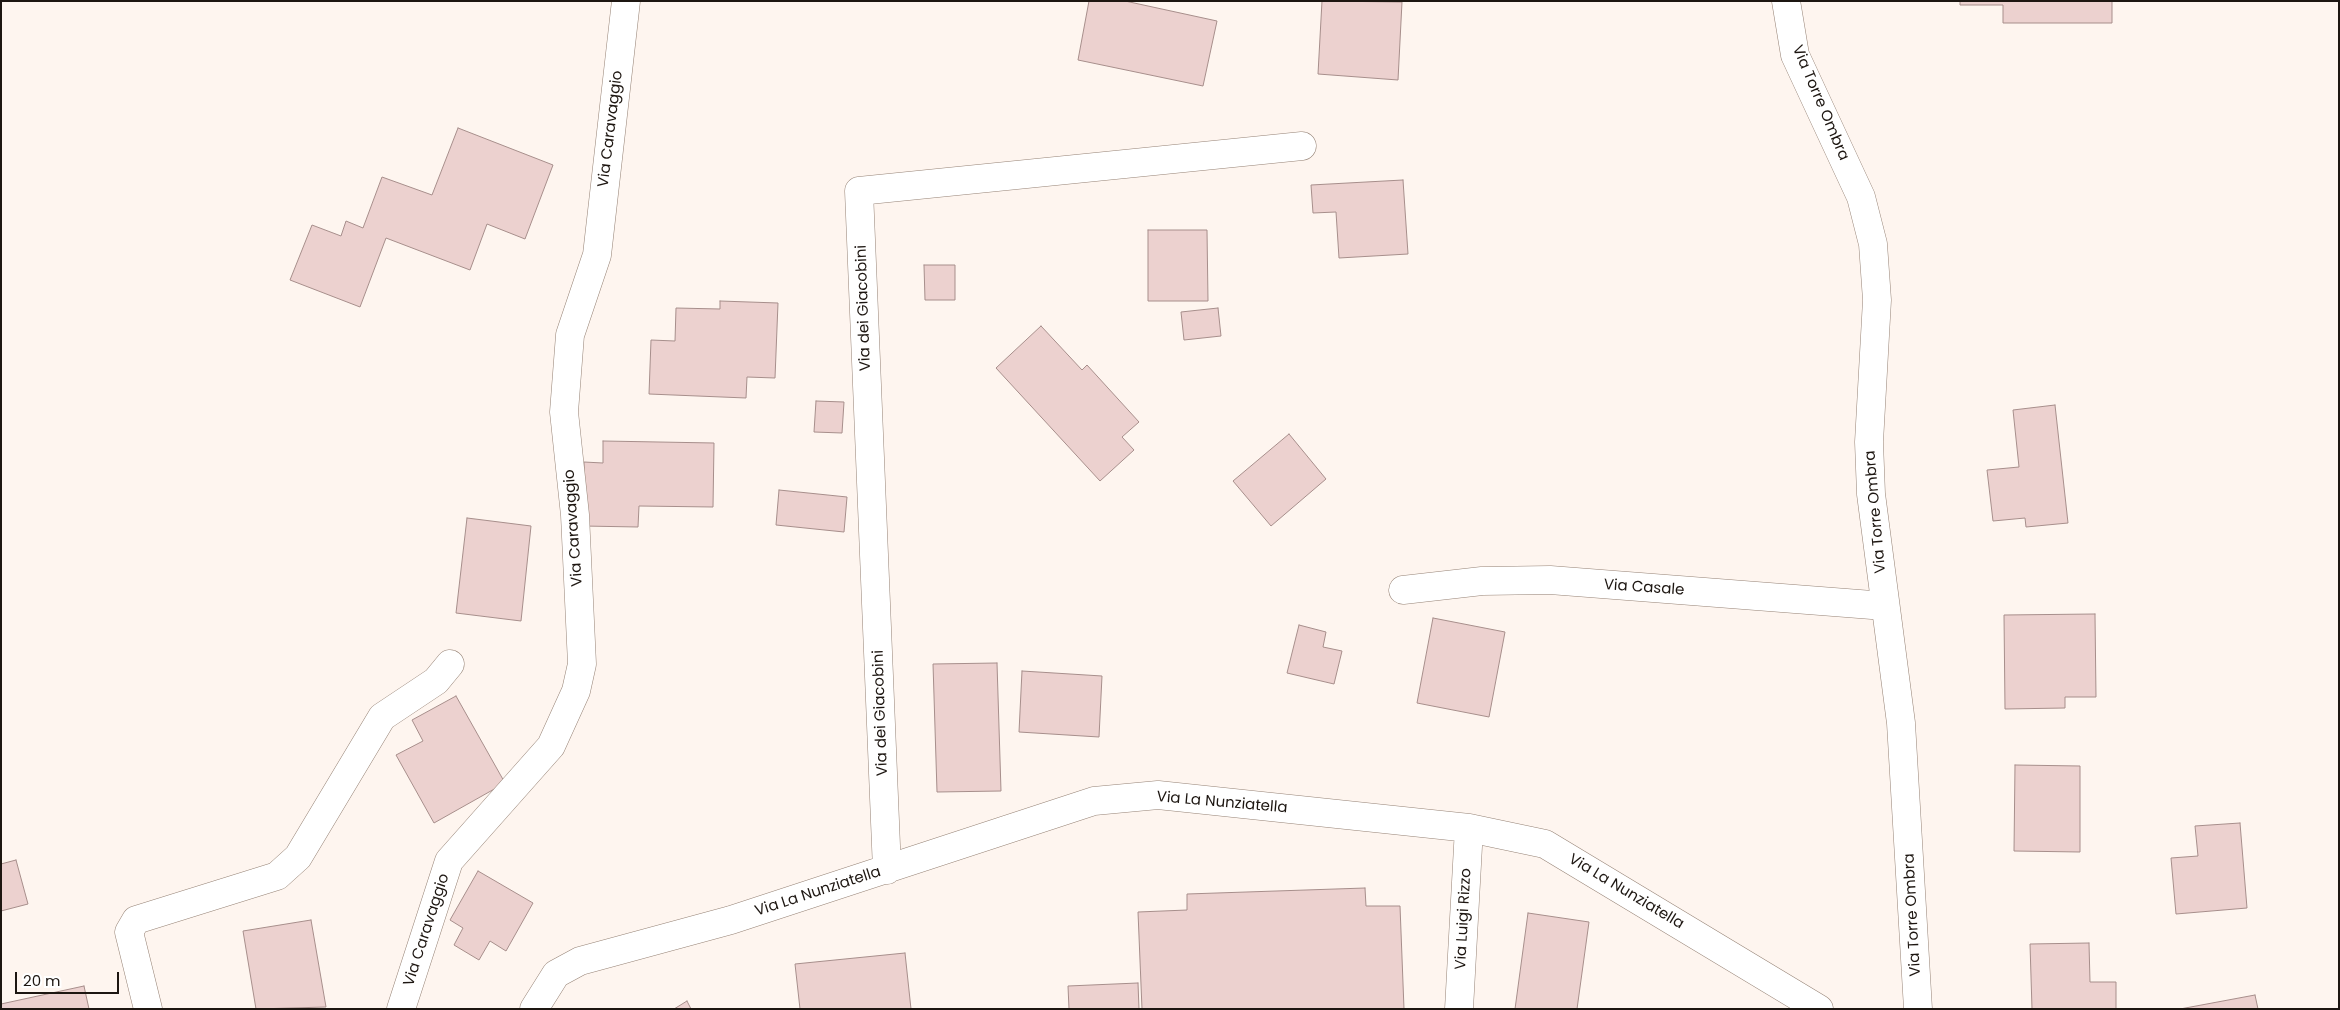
<!DOCTYPE html>
<style>
body{margin:0}
#map{position:relative;width:2340px;height:1010px;overflow:hidden;background:#fef5ef;font-family:Poppins,sans-serif}
canvas{display:block}
.frame{position:absolute;inset:0;border:2px solid #1d1611;pointer-events:none}
.scale{position:absolute;left:15px;top:972px;width:104px;height:22px;box-sizing:border-box;border:2px solid #1d1611;border-top:0;padding-left:6px;font-size:15px;line-height:18px;white-space:nowrap;color:#1d1611;-webkit-text-stroke:4px #fff;paint-order:stroke}
</style>
<div id="map">
<canvas width="2340" height="1010"></canvas>
<div class="frame"></div>
<div class="scale">20 m</div>
</div>
<script>
const context = document.querySelector('canvas').getContext('2d');
context.lineJoin = 'round';
function fillPath(path, color) {
  context.fillStyle = color;
  context.fill(path, 'evenodd');
}
function poly(rows) {
  const path = new Path2D();
  for (const r of rows) {
    path.moveTo(r[0], r[1]);
    for (let i = 2; i < r.length; i += 2) path.lineTo(r[i], r[i + 1]);
  }
  return path;
}
function strokePath(path, color, width, dash) {
  context.strokeStyle = color;
  context.lineWidth = width;
  context.lineCap = dash ? 'butt' : 'round';
  context.setLineDash(dash || []);
  context.stroke(path);
}
function label(font, color, halo, rows, align = 'center') {
  context.font = font + ' Poppins,sans-serif';
  context.lineWidth = 4;
  context.setLineDash([]);
  context.textBaseline = 'middle';
  context.strokeStyle = halo;
  context.fillStyle = color;
  for (const [text, x, y, turn = 0] of rows) {
    context.save();
    context.translate(x, y);
    context.rotate((+turn || 0) * Math.PI / 180);
    context.textAlign = isNaN(turn) ? turn : align;
    if (halo) context.strokeText(text, 0, 0);
    context.fillText(text, 0, 0);
    context.restore();
  }
}
const building = poly([
 [1089,1,1125,1,1217,21,1203,86,1078,60,1089,1],
 [1322,1,1402,2,1398,80,1318,74,1322,1],
 [1960,1,2112,1,2112,23,2003,23,2003,5,1960,5,1960,1],
 [458,128,553,165,525,239,487,224,470,270,386,238,360,307,290,280,312,225,341,236,346,221,363,228,382,177,432,195,458,128],
 [1403,180,1408,254,1339,258,1336,212,1313,213,1311,185,1403,180],
 [1148,230,1207,230,1208,301,1148,301,1148,230],
 [924,265,955,265,955,300,925,300,924,265],
 [720,301,778,303,775,378,747,377,746,398,649,394,651,340,675,341,676,308,720,309,720,301],
 [1218,308,1221,336,1184,340,1181,312,1218,308],
 [1041,326,1082,370,1087,365,1139,422,1122,437,1134,450,1100,481,996,368,1041,326],
 [816,401,844,402,842,433,814,432,816,401],
 [2055,405,2068,523,2026,527,2025,518,1993,521,1987,470,2019,467,2013,410,2055,405],
 [1289,434,1326,479,1271,526,1233,481,1289,434],
 [603,441,714,443,713,507,639,506,638,527,583,526,584,462,603,463,603,441],
 [779,490,847,497,844,532,776,525,779,490],
 [467,518,531,526,521,621,456,613,467,518],
 [2095,614,2096,697,2065,697,2065,708,2005,709,2004,615,2095,614],
 [1433,618,1505,632,1489,717,1417,703,1433,618],
 [1299,625,1326,632,1323,647,1342,651,1334,684,1287,673,1299,625],
 [997,663,1001,791,937,792,933,664,997,663],
 [1022,671,1102,676,1099,737,1019,732,1022,671],
 [456,696,505,783,434,823,396,755,423,741,412,720,456,696],
 [2015,765,2080,766,2080,852,2014,851,2015,765],
 [2240,823,2247,908,2176,914,2171,858,2198,856,2195,826,2240,823],
 [16,860,28,904,1,911,1,864,16,860],
 [478,871,533,903,506,951,490,941,479,960,454,945,463,928,450,920,478,871],
 [1365,888,1366,906,1400,906,1404,1009,1142,1009,1138,912,1187,910,1187,894,1365,888],
 [1528,913,1589,922,1577,1009,1515,1009,1528,913],
 [311,920,326,1007,256,1009,243,931,311,920],
 [2089,943,2090,982,2116,982,2116,1009,2032,1009,2030,944,2089,943],
 [905,953,911,1009,800,1009,795,964,905,953],
 [1138,983,1139,1009,1069,1009,1068,986,1138,983],
 [84,986,89,1009,1,1009,1,1004,84,986],
 [2255,995,2258,1009,2180,1009,2255,995],
 [687,1001,691,1009,674,1009,687,1001]
]);
fillPath(building, '#ecd1cf');
strokePath(building, '#a78e8b', 1);
const street = poly([
 [1403,590,1482,581,1550,580,1885,606],
 [887,870,859,191,1302,146],
 [148,1009,129,932,136,920,277,876,298,857,382,717,436,681,450,664],
 [401,1009,449,861,551,746,576,691,582,664,575,515,564,412,570,335,597,255,626,1],
 [534,1009,556,974,580,961,731,920,1094,801,1158,795,1469,828,1545,844,1819,1009],
 [1459,1009,1469,828]
]);
const secondary = poly([
 [1786,1,1795,55,1861,197,1873,244,1877,300,1869,442,1871,494,1901,723,1918,1009]
]);
strokePath(street, '#968376', 29);
strokePath(secondary, '#968376', 29);
strokePath(street, '#fff', 28);
strokePath(secondary, '#fff', 28);
label('15px', '#1d1611', '#fff', [
 ["Via Torre Ombra",1820,103,67],
 ["Via Caravaggio",611,129,-83],
 ["Via dei Giacobini",864,308,-92],
 ["Via Torre Ombra",1876,512,-95],
 ["Via Caravaggio",574,528,-94],
 ["Via Casale",1644,588,4],
 ["Via dei Giacobini",881,713,-92],
 ["Via La Nunziatella",1222,803,5],
 ["Via La Nunziatella",818,892,-18],
 ["Via La Nunziatella",1626,892,31],
 ["Via Torre Ombra",1913,915,-93],
 ["Via Luigi Rizzo",1464,919,-87],
 ["Via Caravaggio",427,930,-72]
]);
</script>
